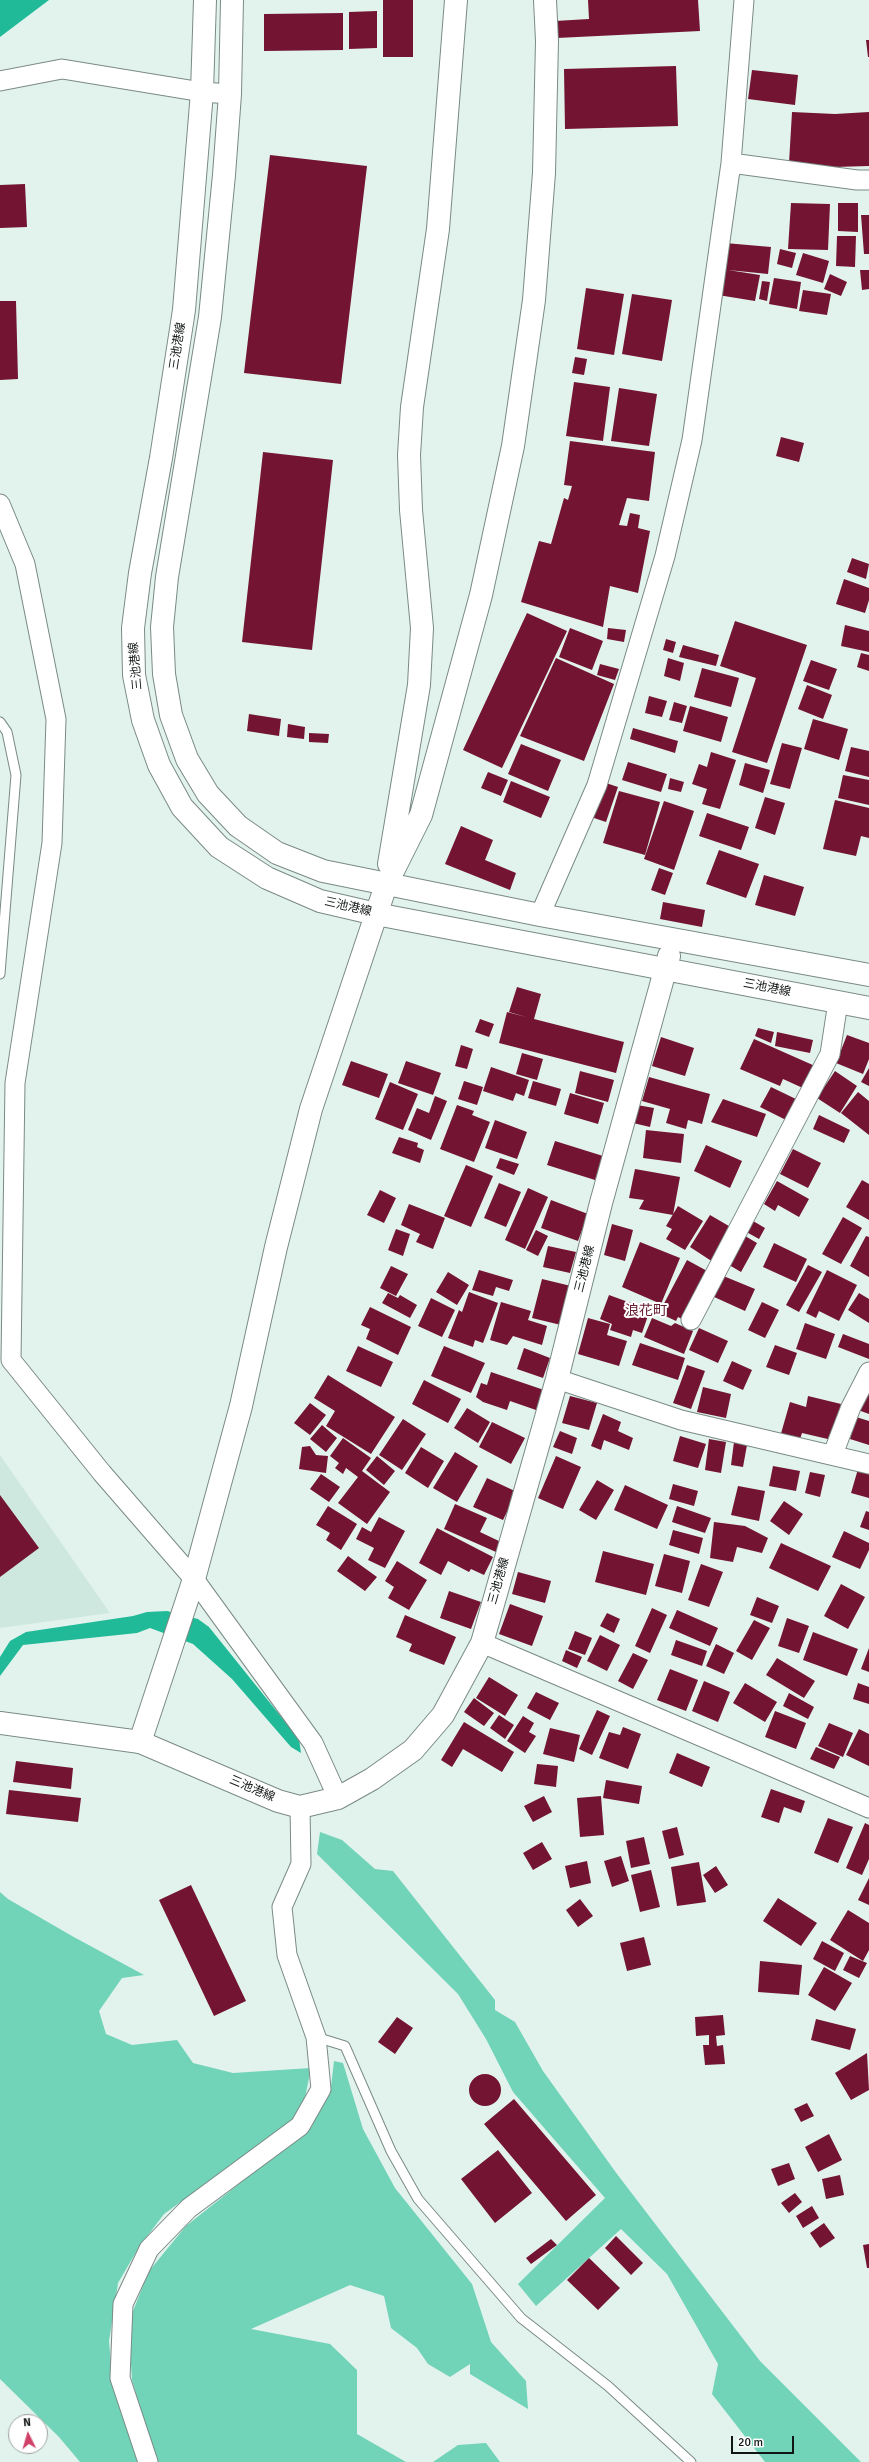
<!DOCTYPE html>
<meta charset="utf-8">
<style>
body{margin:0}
#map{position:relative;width:869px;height:2462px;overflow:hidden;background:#e2f3ed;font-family:Signika,sans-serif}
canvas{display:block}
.north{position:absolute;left:8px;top:2414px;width:40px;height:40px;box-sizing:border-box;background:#fff;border:1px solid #9fa2a1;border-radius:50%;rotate:355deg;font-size:11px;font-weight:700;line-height:16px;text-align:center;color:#101614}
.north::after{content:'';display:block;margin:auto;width:14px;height:18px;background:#d04168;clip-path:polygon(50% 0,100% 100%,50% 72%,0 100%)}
.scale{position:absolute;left:731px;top:2436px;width:63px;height:18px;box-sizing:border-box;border:2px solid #101614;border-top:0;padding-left:5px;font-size:12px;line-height:14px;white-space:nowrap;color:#101614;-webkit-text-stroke:3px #fff;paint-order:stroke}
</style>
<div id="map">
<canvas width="869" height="2462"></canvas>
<div class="north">N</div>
<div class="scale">20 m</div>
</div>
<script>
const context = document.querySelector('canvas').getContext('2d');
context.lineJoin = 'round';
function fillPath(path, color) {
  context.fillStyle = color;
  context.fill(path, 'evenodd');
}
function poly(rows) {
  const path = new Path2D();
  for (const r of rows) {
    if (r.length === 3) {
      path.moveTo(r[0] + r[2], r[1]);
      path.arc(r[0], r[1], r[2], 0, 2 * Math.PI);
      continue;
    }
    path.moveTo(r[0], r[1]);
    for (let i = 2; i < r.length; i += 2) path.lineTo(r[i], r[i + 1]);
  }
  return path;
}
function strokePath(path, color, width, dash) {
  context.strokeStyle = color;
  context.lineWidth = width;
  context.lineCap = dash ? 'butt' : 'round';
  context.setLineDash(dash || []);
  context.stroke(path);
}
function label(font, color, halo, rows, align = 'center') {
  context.font = font + ' Signika,"Noto Sans JP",sans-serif';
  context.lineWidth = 4;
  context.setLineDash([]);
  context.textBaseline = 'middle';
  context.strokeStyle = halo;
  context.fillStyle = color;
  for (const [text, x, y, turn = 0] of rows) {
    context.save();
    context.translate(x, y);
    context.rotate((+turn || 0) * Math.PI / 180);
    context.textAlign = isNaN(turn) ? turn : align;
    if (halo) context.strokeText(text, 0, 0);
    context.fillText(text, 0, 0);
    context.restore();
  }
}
fillPath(poly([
 [0,1455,110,1613,0,1628]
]), '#cee8df');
fillPath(poly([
 [320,1832,342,1840,375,1869,393,1871,495,2000,495,2010,515,2022,543,2071,617,2174,760,2361,861,2462,765,2462,712,2394,718,2364,667,2274,621,2229,536,2306,518,2284,605,2198,513,2092,486,2039,458,1994,317,1854],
 [0,1892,8,1899,72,1936,144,1975,122,1978,99,2011,106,2034,132,2045,177,2040,193,2063,233,2073,311,2068,305,2098,291,2122,164,2214,139,2247,118,2283,109,2341,113,2388,138,2462,80,2462,59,2437,0,2379],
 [334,2061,343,2063,363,2129,395,2188,472,2284,491,2342,526,2381,528,2409,470,2374,470,2364,450,2377,428,2364,417,2348,391,2328,384,2296,350,2285,251,2329,330,2344,357,2370,357,2434,406,2462,156,2462,132,2380,129,2333,133,2311,149,2271,186,2226,312,2126,331,2087],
 [486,2443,500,2462,433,2462,458,2445]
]), '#71d3b8');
fillPath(poly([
 [0,0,49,0,0,37],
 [167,1611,198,1619,209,1627,299,1739,301,1753,291,1747,232,1679,193,1644,150,1628,137,1633,23,1645,0,1676,0,1657,10,1641,26,1632,133,1616,147,1612]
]), '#21ba99');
fillPath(poly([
 [383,0,413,0,413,57,383,57],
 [588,0,698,0,700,31,557,38,555,21,589,19],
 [377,11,377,48,349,49,349,12],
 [343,13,343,50,264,51,264,14],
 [866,40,869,40,869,57,868,57],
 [676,66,678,126,565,129,564,69],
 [752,70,798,75,795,105,748,99],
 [792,112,835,114,869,112,869,166,834,167,789,163],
 [270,155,367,166,341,384,244,373],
 [25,184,27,227,0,228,0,185],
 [791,203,830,204,828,250,788,249],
 [838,203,858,203,858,232,838,231],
 [861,215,869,215,869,254,864,254],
 [837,236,856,236,855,267,836,266],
 [725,243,771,247,768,274,728,270,760,275,755,301,718,295],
 [780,249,796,253,792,268,777,264],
 [803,253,829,261,823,283,796,275],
 [860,270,869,270,869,289,862,290],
 [830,274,847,282,841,296,824,289],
 [774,278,801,282,797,309,769,304],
 [762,281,770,282,767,301,759,299],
 [586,288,624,294,614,355,577,349],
 [803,290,831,294,827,315,799,311],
 [632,294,672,300,662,361,622,354],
 [0,301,16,301,18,379,0,380],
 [575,357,587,359,584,375,572,373],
 [574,382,610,387,603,441,566,436],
 [619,388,657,394,649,446,611,441],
 [781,437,804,443,799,462,776,456],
 [570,441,655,452,649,501,627,498,619,525,627,526,630,513,640,515,638,528,650,531,638,593,610,586,603,627,521,602,539,541,551,544,564,498,568,500,572,486,564,485],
 [263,452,333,460,312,650,242,642],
 [852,558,869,564,866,579,847,572],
 [844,579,869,588,869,600,865,613,836,604],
 [527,613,567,631,502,768,463,750],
 [735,621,807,645,767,763,732,752,756,678,720,666],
 [845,625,869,631,869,652,841,646],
 [570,628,603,641,592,670,559,657],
 [608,628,626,630,624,642,607,639],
 [666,639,676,642,673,653,663,650],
 [683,645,719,655,716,666,679,657],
 [861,653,869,655,869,671,857,667],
 [556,658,614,684,584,761,520,736],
 [668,658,684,663,680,681,664,676],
 [811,660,837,669,829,690,803,681],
 [600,664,619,669,615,680,597,675],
 [702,668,739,678,731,707,694,697],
 [807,685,832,695,823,719,798,709],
 [649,696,667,701,662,717,645,713],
 [674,702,687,706,682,723,669,720],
 [690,706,728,717,721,742,683,731],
 [249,714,281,719,279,736,247,731],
 [813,719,848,729,839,760,804,749],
 [288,724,305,727,304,739,287,737],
 [633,728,678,741,675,753,630,739],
 [309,733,329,734,328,743,309,742],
 [782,743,802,748,790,789,770,784],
 [521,744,561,760,548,791,508,774],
 [851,747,869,751,869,777,845,771],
 [711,752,736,760,720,809,702,804,707,789,692,784,699,764,707,767],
 [628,762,667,774,661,792,622,780],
 [745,763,770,770,763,793,739,785],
 [488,772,508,780,501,796,481,788],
 [843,775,869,780,869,805,838,798],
 [670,778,684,782,681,792,668,789],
 [511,781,550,797,541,818,503,802],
 [603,782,618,787,606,822,591,817],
 [619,791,660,802,645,855,603,843],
 [765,797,785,803,775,835,755,828],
 [835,800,869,808,869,838,861,836,856,856,823,849],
 [664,801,694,811,674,870,644,859],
 [707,813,749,827,741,850,699,836],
 [461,826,493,840,485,860,516,873,510,890,445,864],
 [719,850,759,864,746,898,706,884],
 [659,868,673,873,665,895,651,890],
 [764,875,804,887,795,916,755,905],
 [663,902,705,910,702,927,660,919],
 [517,987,541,994,534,1019,624,1042,616,1073,499,1043,507,1012,526,1017,509,1012],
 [480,1019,494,1024,489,1037,475,1032],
 [758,1028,774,1032,771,1043,755,1036],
 [777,1032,813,1040,810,1053,775,1046],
 [847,1035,869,1043,869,1059,863,1074,836,1063],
 [661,1037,694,1048,685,1076,652,1066],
 [754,1039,815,1066,805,1089,783,1079,780,1086,740,1069],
 [461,1045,473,1049,467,1069,455,1066],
 [522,1053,543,1059,537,1080,516,1074],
 [351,1061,388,1074,379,1098,342,1085],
 [406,1061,441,1073,433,1095,398,1083],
 [491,1067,529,1080,524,1096,516,1093,513,1101,483,1091],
 [869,1068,869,1086,861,1082],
 [580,1071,614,1080,608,1102,575,1093],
 [835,1071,857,1086,840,1113,817,1098],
 [649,1077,710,1094,702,1124,688,1120,686,1129,666,1123,670,1109,642,1101],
 [464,1081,483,1087,477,1105,458,1099],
 [533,1081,561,1089,556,1106,528,1098],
 [390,1082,418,1094,403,1130,375,1119],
 [771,1087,800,1101,790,1122,760,1107],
 [858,1092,869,1101,869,1135,841,1113],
 [570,1093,604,1103,598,1124,564,1114],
 [435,1096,447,1101,431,1140,408,1130,417,1108,429,1113],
 [723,1099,766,1114,757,1137,711,1122],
 [457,1105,474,1111,472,1115,490,1122,474,1162,440,1149],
 [637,1105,654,1108,650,1127,633,1123],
 [819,1115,850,1130,844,1143,813,1129],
 [495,1120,527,1132,517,1159,485,1148],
 [646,1130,684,1134,681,1163,643,1158],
 [399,1137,418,1143,417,1147,424,1150,420,1163,392,1153],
 [555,1141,603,1156,595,1180,547,1165],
 [706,1145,742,1161,730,1188,694,1171],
 [793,1149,821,1163,808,1188,780,1174],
 [500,1158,519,1164,514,1175,496,1168],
 [466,1165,493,1176,471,1227,444,1216],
 [635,1169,680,1177,673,1215,639,1209,644,1200,629,1198],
 [862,1180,869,1184,869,1220,846,1207],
 [777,1181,809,1199,799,1217,778,1205,775,1211,764,1204],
 [499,1183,521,1192,506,1227,484,1218],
 [528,1188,548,1197,525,1249,505,1240],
 [380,1190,396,1198,384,1223,367,1215],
 [551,1200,588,1214,578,1241,541,1228],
 [409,1204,445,1218,433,1249,416,1242,420,1234,401,1225],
 [678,1206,703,1221,685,1250,666,1239,672,1229,666,1226],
 [710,1215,734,1229,713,1262,690,1247],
 [843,1217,862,1228,841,1264,822,1254],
 [748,1218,765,1228,759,1239,741,1229],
 [612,1224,633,1230,625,1261,604,1255],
 [396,1229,410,1234,403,1256,388,1250],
 [536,1230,548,1236,538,1256,526,1250],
 [740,1233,757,1243,741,1272,724,1262],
 [866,1236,869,1237,869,1277,850,1266],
 [640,1242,680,1258,661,1304,622,1287],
 [774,1243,807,1259,796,1282,763,1267],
 [548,1246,576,1252,570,1273,543,1267],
 [687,1260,709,1272,684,1320,678,1317,676,1321,659,1313],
 [808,1265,822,1272,799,1312,786,1305],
 [391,1266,408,1274,396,1296,380,1288],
 [479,1270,513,1280,509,1291,496,1287,493,1296,472,1290],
 [827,1270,857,1285,839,1321,819,1311,816,1318,806,1313],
 [448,1272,469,1285,457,1305,436,1292],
 [721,1275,755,1289,745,1311,712,1296],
 [542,1279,571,1286,561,1325,532,1318],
 [469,1292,498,1303,483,1343,475,1340,473,1347,448,1338,459,1310,462,1312],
 [388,1293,398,1298,400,1295,417,1305,410,1318,382,1303],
 [859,1293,869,1299,869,1323,848,1310],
 [609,1295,650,1310,642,1333,633,1330,631,1337,610,1330,612,1324,600,1319],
 [431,1298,455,1310,442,1337,418,1326],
 [501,1302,531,1311,528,1320,547,1326,542,1345,513,1336,507,1345,490,1340],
 [762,1302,779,1310,765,1338,748,1330],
 [370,1307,411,1327,398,1355,366,1339,370,1329,361,1325],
 [588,1318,610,1324,607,1335,627,1341,619,1366,578,1354],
 [652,1318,671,1326,675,1323,693,1331,684,1354,644,1337],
 [805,1323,835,1334,826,1359,796,1349],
 [699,1328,728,1341,718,1363,689,1350],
 [843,1334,869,1344,869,1359,838,1347],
 [640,1343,685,1358,678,1380,632,1365],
 [775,1345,797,1353,789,1375,766,1367],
 [358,1346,393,1362,381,1387,346,1371],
 [444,1346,485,1363,471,1393,431,1376],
 [524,1348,550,1358,543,1378,517,1369],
 [732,1361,752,1370,743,1390,723,1381],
 [687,1365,705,1371,691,1409,673,1403],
 [491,1372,544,1390,536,1410,510,1401,507,1410,483,1402,476,1397,481,1383,487,1385],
 [328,1375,395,1417,371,1454,326,1426,335,1411,314,1398],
 [424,1380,461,1399,448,1423,412,1404],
 [703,1387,731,1394,726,1418,697,1412],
 [865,1392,869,1393,869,1414,858,1410],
 [570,1396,597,1403,589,1430,562,1423],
 [808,1396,841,1404,832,1440,802,1433,799,1442,780,1437,790,1402,806,1407],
 [310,1403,326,1415,310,1435,294,1423],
 [467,1408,490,1422,478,1443,454,1428],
 [603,1414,621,1422,618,1431,633,1438,629,1450,604,1440,601,1450,591,1446],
 [856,1417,869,1421,869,1445,850,1439],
 [403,1419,426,1434,402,1470,379,1455],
 [492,1422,525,1438,511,1464,479,1447],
 [322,1425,337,1438,326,1452,310,1439],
 [560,1431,577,1438,572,1454,553,1447],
 [680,1436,706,1444,698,1468,673,1461],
 [343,1438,371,1458,362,1471,390,1492,367,1524,338,1503,358,1477,346,1468,343,1474,335,1468,339,1463,330,1456],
 [709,1439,726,1442,721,1473,705,1470],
 [734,1442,747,1445,743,1467,731,1465],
 [310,1446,316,1455,328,1456,326,1473,299,1469,302,1447],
 [421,1447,444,1461,428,1488,405,1473],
 [455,1452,478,1466,457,1502,433,1488],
 [377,1456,395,1471,384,1485,366,1470],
 [556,1456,581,1467,563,1509,538,1498],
 [773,1466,800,1471,796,1491,769,1486],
 [858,1469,869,1472,869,1498,851,1493],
 [810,1472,825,1475,820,1497,805,1493],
 [321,1474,340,1487,329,1502,310,1489],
 [487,1478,517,1492,503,1520,473,1507],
 [597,1480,614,1490,596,1520,579,1510],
 [673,1484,698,1491,694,1506,669,1499],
 [625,1485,668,1505,657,1529,614,1510],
 [738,1486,765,1491,759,1521,731,1515],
 [0,1495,39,1548,0,1577],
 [784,1501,803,1514,789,1535,770,1521],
 [455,1504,487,1518,480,1532,501,1542,496,1552,444,1529],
 [328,1506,357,1524,341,1550,326,1540,330,1533,316,1525],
 [677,1506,711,1518,705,1533,672,1522],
 [866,1511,869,1512,869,1530,860,1527],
 [379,1517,405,1531,385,1568,368,1560,374,1548,356,1539,362,1527,371,1532],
 [714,1522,745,1526,768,1538,762,1553,737,1547,733,1562,710,1558],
 [437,1528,493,1557,484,1575,471,1569,469,1572,448,1561,441,1575,419,1563],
 [673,1530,703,1538,699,1554,669,1545],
 [844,1531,869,1543,869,1550,860,1569,832,1557],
 [781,1543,831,1566,818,1591,769,1568],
 [603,1551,654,1564,646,1595,595,1582],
 [664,1554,690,1561,682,1593,655,1586],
 [348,1556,377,1577,365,1591,337,1571],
 [397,1561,427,1580,409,1610,388,1598,394,1587,385,1581],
 [701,1564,723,1572,709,1607,688,1600],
 [518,1572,551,1581,545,1603,512,1594],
 [841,1584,865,1597,848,1629,824,1616],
 [449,1591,481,1602,471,1629,440,1618],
 [757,1597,779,1606,772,1623,750,1615],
 [510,1604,543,1616,532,1646,499,1634],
 [652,1608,667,1615,650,1653,635,1646],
 [677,1610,718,1628,710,1646,669,1628],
 [607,1613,620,1619,614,1633,600,1626],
 [405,1615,456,1637,444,1665,409,1651,412,1644,396,1637],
 [787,1618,809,1626,799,1653,778,1646],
 [754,1620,770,1628,752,1660,736,1651],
 [575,1631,592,1638,585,1655,568,1649],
 [813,1632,858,1649,847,1676,803,1660],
 [600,1635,620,1645,607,1671,587,1661],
 [676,1640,707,1651,702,1666,671,1655],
 [716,1644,734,1653,724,1674,706,1666],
 [869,1648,869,1672,861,1669],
 [566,1650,582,1657,577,1668,562,1661],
 [633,1653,648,1660,633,1689,618,1681],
 [777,1658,815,1681,804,1698,766,1675],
 [670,1669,698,1680,686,1711,657,1700],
 [489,1677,518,1695,505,1716,476,1698],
 [704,1681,730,1692,718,1722,692,1711],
 [745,1683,777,1702,765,1722,733,1703],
 [858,1683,869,1687,869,1704,853,1699],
 [536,1692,559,1703,550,1720,527,1708],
 [789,1693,814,1707,808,1719,783,1706],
 [474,1698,494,1713,484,1726,464,1712],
 [597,1710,610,1716,592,1755,579,1749],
 [775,1711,806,1723,796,1749,765,1737],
 [499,1715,514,1725,505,1739,490,1728],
 [523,1716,534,1723,529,1732,536,1736,525,1753,507,1741],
 [464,1722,514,1752,502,1772,463,1749,452,1767,441,1760],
 [829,1723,853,1733,843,1757,818,1746],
 [623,1727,641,1734,628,1769,599,1758,609,1732,620,1735],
 [550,1728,580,1735,574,1762,543,1754],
 [859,1729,869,1734,869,1766,846,1755],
 [816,1747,840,1757,834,1769,810,1759],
 [677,1753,710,1767,702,1787,669,1773],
 [16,1761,73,1768,71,1789,13,1782],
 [537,1764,558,1766,556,1787,534,1784],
 [606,1780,642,1786,639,1804,603,1798],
 [771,1789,805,1801,801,1813,784,1807,779,1823,761,1817],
 [9,1790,81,1798,78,1822,6,1814],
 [544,1796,552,1812,533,1822,524,1806],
 [601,1796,604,1835,580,1837,577,1798],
 [828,1818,853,1827,838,1863,814,1853],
 [865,1823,869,1825,869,1859,862,1875,846,1868],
 [677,1827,684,1855,669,1859,662,1831],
 [644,1837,650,1864,631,1868,626,1841],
 [542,1842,552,1859,533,1870,523,1853],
 [621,1856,629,1881,612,1887,604,1861],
 [587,1861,591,1883,570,1888,565,1866],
 [699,1862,706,1902,677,1906,671,1867],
 [716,1866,728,1885,715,1893,703,1875],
 [651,1870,660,1907,640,1912,631,1875],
 [869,1878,869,1905,858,1900],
 [191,1885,246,2001,214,2016,159,1900],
 [778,1898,817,1923,801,1946,763,1921],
 [580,1899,593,1916,578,1927,566,1910],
 [848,1910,869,1923,869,1950,863,1961,830,1940],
 [644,1937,651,1965,627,1971,620,1943],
 [822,1941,844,1953,835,1971,813,1959],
 [850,1956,867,1963,859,1978,843,1970],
 [760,1961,802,1965,799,1995,758,1992],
 [824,1967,852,1983,835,2011,808,1995],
 [723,2015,725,2035,716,2036,717,2046,723,2045,725,2064,705,2065,703,2045,709,2045,709,2035,696,2036,695,2017],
 [397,2017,413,2028,395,2054,378,2042],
 [816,2019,856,2029,850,2050,811,2040],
 [867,2053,869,2090,851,2100,835,2073],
 [485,2090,16],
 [514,2099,596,2195,566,2221,484,2124],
 [807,2103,814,2116,801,2122,794,2109],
 [829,2134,842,2160,818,2172,805,2147],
 [498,2150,532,2193,495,2223,461,2179],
 [789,2163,795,2179,778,2186,771,2169],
 [840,2175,844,2195,826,2199,822,2179],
 [795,2193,802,2202,789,2213,781,2203],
 [812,2206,819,2218,803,2228,796,2216],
 [824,2223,835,2238,820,2248,810,2233],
 [616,2236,643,2263,631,2275,605,2248],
 [551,2239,557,2245,531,2264,526,2258],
 [869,2244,869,2268,867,2268,863,2245],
 [589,2258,620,2288,598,2310,567,2280]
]), '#731432');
const service = poly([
 [0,722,7,732,16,775,0,974],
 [316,2037,345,2046,391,2151,418,2199,521,2318,608,2386,691,2462]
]);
const minor = poly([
 [0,81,62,69,202,92,230,94],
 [731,163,857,180,869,180],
 [0,504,25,564,56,719,52,843,15,1083,11,1360,102,1473,194,1579,313,1743,338,1798],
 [540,915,597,785,665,556,692,440,731,163,744,0],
 [691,1320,830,1054,838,1002],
 [557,1379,681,1420,869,1464],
 [833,1454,851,1407,869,1372],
 [482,1643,869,1808],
 [148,2462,120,2378,123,2304,149,2249,189,2208,300,2126,321,2089,316,2037,287,1955,282,1907,301,1864,300,1807]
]);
const tertiary = poly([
 [140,1742,194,1579,241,1406,276,1247,311,1109,386,885]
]);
const secondary = poly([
 [205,0,202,92,184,310,161,458,140,573,133,628,134,675,143,720,159,765,182,807,219,847,267,878,320,901,376,914,869,1008],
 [232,0,230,94,224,175,210,317,167,577,162,627,164,674,171,715,187,759,208,794,238,826,277,853,323,871,540,915,869,975],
 [0,1723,140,1742,278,1801,300,1807,338,1798,372,1779,413,1750,443,1715,482,1643,557,1379,601,1203,669,956]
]);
const motorway = poly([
 [389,864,419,685,422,628,411,510,409,455,412,407,438,229,456,0],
 [386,885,421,815,481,595,513,446,534,300,544,173,547,41,545,0]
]);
strokePath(service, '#7a8a84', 11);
strokePath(minor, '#7a8a84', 21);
strokePath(tertiary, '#7a8a84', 24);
strokePath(secondary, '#7a8a84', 24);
strokePath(motorway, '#7a8a84', 24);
strokePath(service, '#fff', 9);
strokePath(minor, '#fff', 19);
strokePath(tertiary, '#fff', 22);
strokePath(secondary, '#fff', 22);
strokePath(motorway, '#fff', 22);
label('12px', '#101614', '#fff', [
 ["三池港線",178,346,-81],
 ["三池港線",136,666,-95],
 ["三池港線",348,907,13],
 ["三池港線",767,988,11],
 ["三池港線",585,1269,-76],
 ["三池港線",499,1581,-74],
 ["三池港線",252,1789,23]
]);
label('14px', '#652032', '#fff', [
 ["浪花町",646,1311]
]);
</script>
